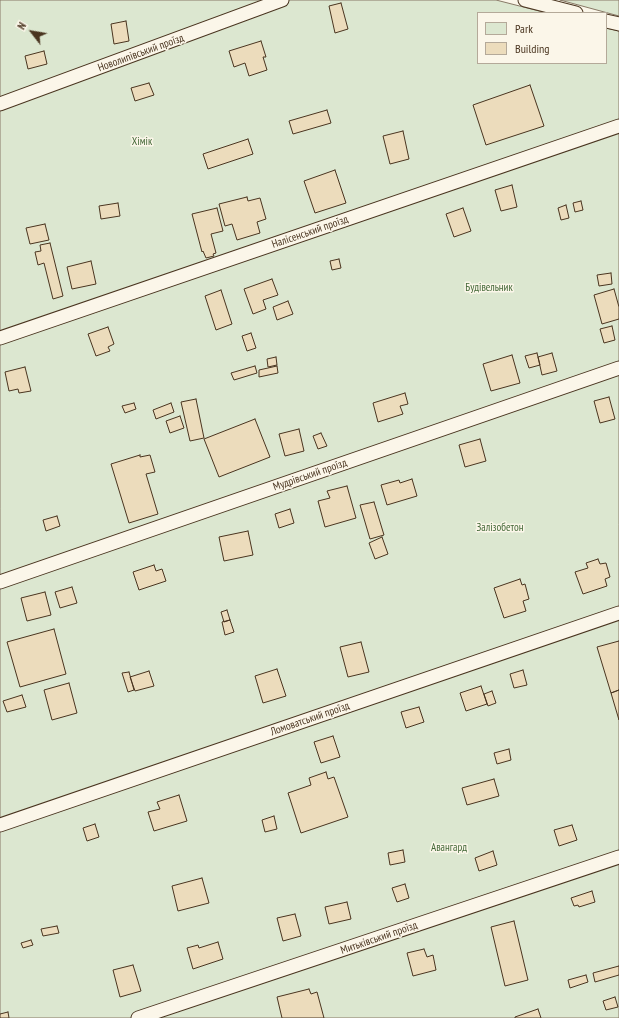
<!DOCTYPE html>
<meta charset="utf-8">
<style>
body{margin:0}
#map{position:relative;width:619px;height:1018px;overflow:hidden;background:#fbf6e9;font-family:"PT Sans Narrow",sans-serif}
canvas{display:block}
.legend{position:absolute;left:477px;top:12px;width:130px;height:52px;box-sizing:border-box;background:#fbf6e9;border:1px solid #b4a999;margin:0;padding:5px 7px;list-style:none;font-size:12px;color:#4a3520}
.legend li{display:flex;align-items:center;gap:8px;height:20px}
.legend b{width:20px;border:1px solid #b4a999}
.north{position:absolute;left:12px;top:12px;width:40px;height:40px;-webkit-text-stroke:3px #fbf6e9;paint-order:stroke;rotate:301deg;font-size:11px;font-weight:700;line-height:16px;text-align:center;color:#4a3520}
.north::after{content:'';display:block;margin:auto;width:14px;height:18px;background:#4a3520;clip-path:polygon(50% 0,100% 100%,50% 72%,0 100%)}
</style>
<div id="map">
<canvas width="619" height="1018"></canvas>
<ul class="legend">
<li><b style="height:11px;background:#dce7d0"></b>Park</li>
<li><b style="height:11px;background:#ecdcbc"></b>Building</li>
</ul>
<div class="north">N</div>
</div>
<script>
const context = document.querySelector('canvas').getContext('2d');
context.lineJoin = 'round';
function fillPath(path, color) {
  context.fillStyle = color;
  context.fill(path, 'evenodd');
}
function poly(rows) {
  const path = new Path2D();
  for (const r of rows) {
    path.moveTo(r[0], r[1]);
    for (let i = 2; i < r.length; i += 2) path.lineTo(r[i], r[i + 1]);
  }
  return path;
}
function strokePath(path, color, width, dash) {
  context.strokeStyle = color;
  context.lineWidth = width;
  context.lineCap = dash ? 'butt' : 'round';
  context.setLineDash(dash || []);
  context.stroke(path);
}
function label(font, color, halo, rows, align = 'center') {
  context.font = font + ' "PT Sans Narrow",sans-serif';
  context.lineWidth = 3;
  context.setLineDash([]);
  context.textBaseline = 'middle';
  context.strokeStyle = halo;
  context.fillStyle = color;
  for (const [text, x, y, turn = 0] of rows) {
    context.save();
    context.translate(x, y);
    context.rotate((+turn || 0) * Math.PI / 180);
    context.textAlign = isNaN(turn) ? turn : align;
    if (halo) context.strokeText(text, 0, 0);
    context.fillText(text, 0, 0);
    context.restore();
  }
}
const green = poly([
 [0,0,496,0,547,13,478,13,478,63,606,63,606,28,619,31,619,1018,0,1018,0,0],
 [560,0,619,0,619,16,560,0]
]);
fillPath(green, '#dce7d0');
strokePath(green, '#887966', 1);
const building = poly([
 [341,3,348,29,335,33,329,6,341,3],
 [126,21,129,41,114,44,111,24,126,21],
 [261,41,266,57,263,57,267,70,249,76,245,63,234,67,229,51,261,41],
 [44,51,47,64,28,69,25,56,44,51],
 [149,83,154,95,135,101,131,88,149,83],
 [530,85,544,126,486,145,473,105,530,85],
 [327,110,331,123,293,134,289,121,327,110],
 [403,131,409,159,390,164,383,136,403,131],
 [248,139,253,154,208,169,203,154,248,139],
 [335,170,346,203,315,213,304,181,335,170],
 [512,185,517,207,501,211,495,190,512,185],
 [247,197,248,201,260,198,266,219,257,222,260,233,237,240,232,224,225,226,219,204,247,197],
 [581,201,583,210,575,212,573,203,581,201],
 [118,203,120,216,101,219,99,206,118,203],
 [566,205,569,218,561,220,558,208,566,205],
 [217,208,223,231,211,234,216,253,213,254,214,256,206,258,203,251,202,252,192,214,217,208],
 [463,208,471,231,454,237,446,214,463,208],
 [45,224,49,240,30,244,26,228,45,224],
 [50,243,63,296,53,299,44,263,38,265,35,252,41,251,40,245,50,243],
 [339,259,341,268,332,270,330,261,339,259],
 [91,261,96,284,72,289,67,267,91,261],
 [611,273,612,284,599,286,597,275,611,273],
 [272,279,278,295,263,300,266,309,253,314,244,289,272,279],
 [614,289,619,307,619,319,602,324,594,295,614,289],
 [221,290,232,324,216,330,205,296,221,290],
 [288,301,293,314,277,320,273,307,288,301],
 [612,326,615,340,604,343,600,329,612,326],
 [108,327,114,344,108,347,110,351,96,356,88,334,108,327],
 [251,333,256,348,247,351,242,336,251,333],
 [537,353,540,365,529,368,525,356,537,353],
 [552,353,557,371,542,375,538,357,552,353],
 [512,355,520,383,491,391,483,364,512,355],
 [276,357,277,365,268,367,267,359,276,357],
 [255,366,257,373,234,380,231,373,255,366],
 [277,366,278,373,259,377,259,370,277,366],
 [25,367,31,391,19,393,18,389,9,391,5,372,25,367],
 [405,393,408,404,400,406,403,414,378,422,373,403,405,393],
 [609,397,615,419,600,423,594,401,609,397],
 [196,399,204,438,190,441,181,402,196,399],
 [134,403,136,409,125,413,122,406,134,403],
 [171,403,174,412,156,419,153,410,171,403],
 [180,416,184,428,170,433,166,421,180,416],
 [255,419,270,457,219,477,204,439,255,419],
 [299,429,304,451,285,456,279,434,299,429],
 [321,433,327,446,318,449,313,436,321,433],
 [480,439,486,461,465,467,459,445,480,439],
 [140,455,140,457,150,455,155,472,146,474,158,514,129,523,111,464,140,455],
 [412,479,417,496,387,505,381,485,399,480,400,483,412,479],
 [347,486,356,518,325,527,318,501,330,498,327,491,347,486],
 [374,502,384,535,370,539,360,505,374,502],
 [290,509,294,523,279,528,275,514,290,509],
 [57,516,60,526,46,531,43,520,57,516],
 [248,531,253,555,224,561,219,537,248,531],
 [382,537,388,554,375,559,369,543,382,537],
 [598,559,600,564,606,563,610,577,605,579,607,586,583,594,575,572,588,568,586,563,598,559],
 [154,565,156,571,162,569,166,581,139,590,133,572,154,565],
 [520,579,522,585,525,584,529,599,523,601,526,611,504,618,494,588,520,579],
 [72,587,77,603,60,608,55,592,72,587],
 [45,592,51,615,27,621,21,598,45,592],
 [227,610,230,620,224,622,221,612,227,610],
 [230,620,234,632,225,635,222,622,230,620],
 [54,629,66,674,20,687,7,642,54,629],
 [619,641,619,690,611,693,597,647,619,641],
 [361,642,369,672,348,677,340,647,361,642],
 [277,669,286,696,263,703,255,676,277,669],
 [523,670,527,685,514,688,510,674,523,670],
 [149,671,154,686,135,691,130,677,149,671],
 [129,672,134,690,128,692,122,673,129,672],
 [69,683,77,713,52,720,44,690,69,683],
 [481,686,487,704,466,711,460,693,481,686],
 [619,690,619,720,611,693,619,690],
 [492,691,496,703,488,706,484,694,492,691],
 [22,695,26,707,7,712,3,701,22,695],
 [419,707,424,722,406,728,401,712,419,707],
 [333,736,340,757,321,763,314,742,333,736],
 [509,749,511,760,497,764,494,753,509,749],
 [326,772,328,779,334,777,348,817,301,833,288,793,311,785,309,778,326,772],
 [494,779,499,796,467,805,462,788,494,779],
 [179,795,187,821,154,831,148,812,160,809,157,802,179,795],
 [274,816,277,829,265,832,262,820,274,816],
 [95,824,99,837,87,841,83,828,95,824],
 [572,825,577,840,559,846,554,830,572,825],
 [403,850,405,862,390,865,388,853,403,850],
 [493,851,497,865,479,871,475,858,493,851],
 [202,878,209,903,178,911,172,886,202,878],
 [405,884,409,898,397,902,392,888,405,884],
 [592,891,595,902,579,907,578,905,574,906,571,898,592,891],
 [347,902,351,919,329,924,325,907,347,902],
 [295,914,301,936,283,941,277,918,295,914],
 [514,921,528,980,505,986,491,927,514,921],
 [57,926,59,933,43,936,41,929,57,926],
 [31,940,33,945,23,948,21,943,31,940],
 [218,942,223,959,193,969,187,948,198,945,199,948,218,942],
 [424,949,427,957,433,955,436,970,413,976,407,953,424,949],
 [133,965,141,991,120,997,113,970,133,965],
 [619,966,619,975,595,982,593,973,619,966],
 [586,975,588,982,570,988,568,980,586,975],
 [309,989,311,994,317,992,324,1018,282,1018,277,997,309,989],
 [615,997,618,1007,606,1010,603,1001,615,997],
 [538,1009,541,1018,515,1018,515,1017,538,1009],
 [8,1012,9,1018,0,1018,0,1014,8,1012]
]);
fillPath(building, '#ecdcbc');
strokePath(building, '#4a3520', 1);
const service = poly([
 [525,0,576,13],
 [606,21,619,24],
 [0,104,282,0],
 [0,338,619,126],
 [0,582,619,368],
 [0,825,619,613],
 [138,1018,619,857]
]);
strokePath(service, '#4a3520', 15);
strokePath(service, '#fbf6e9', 13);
label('11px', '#4a3520', '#fbf6e9', [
 ["Новолипівський проїзд",141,53,-20],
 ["Налісенський проїзд",310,232,-19],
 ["Мудрівський проїзд",310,475,-19],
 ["Ломоватський проїзд",310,719,-19],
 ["Митьківський проїзд",379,938,-19]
]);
label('11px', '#436837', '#fbf6e9', [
 ["Хімік",142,142],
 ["Будівельник",489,288],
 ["Залізобетон",500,528],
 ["Авангард",449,848]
]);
</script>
